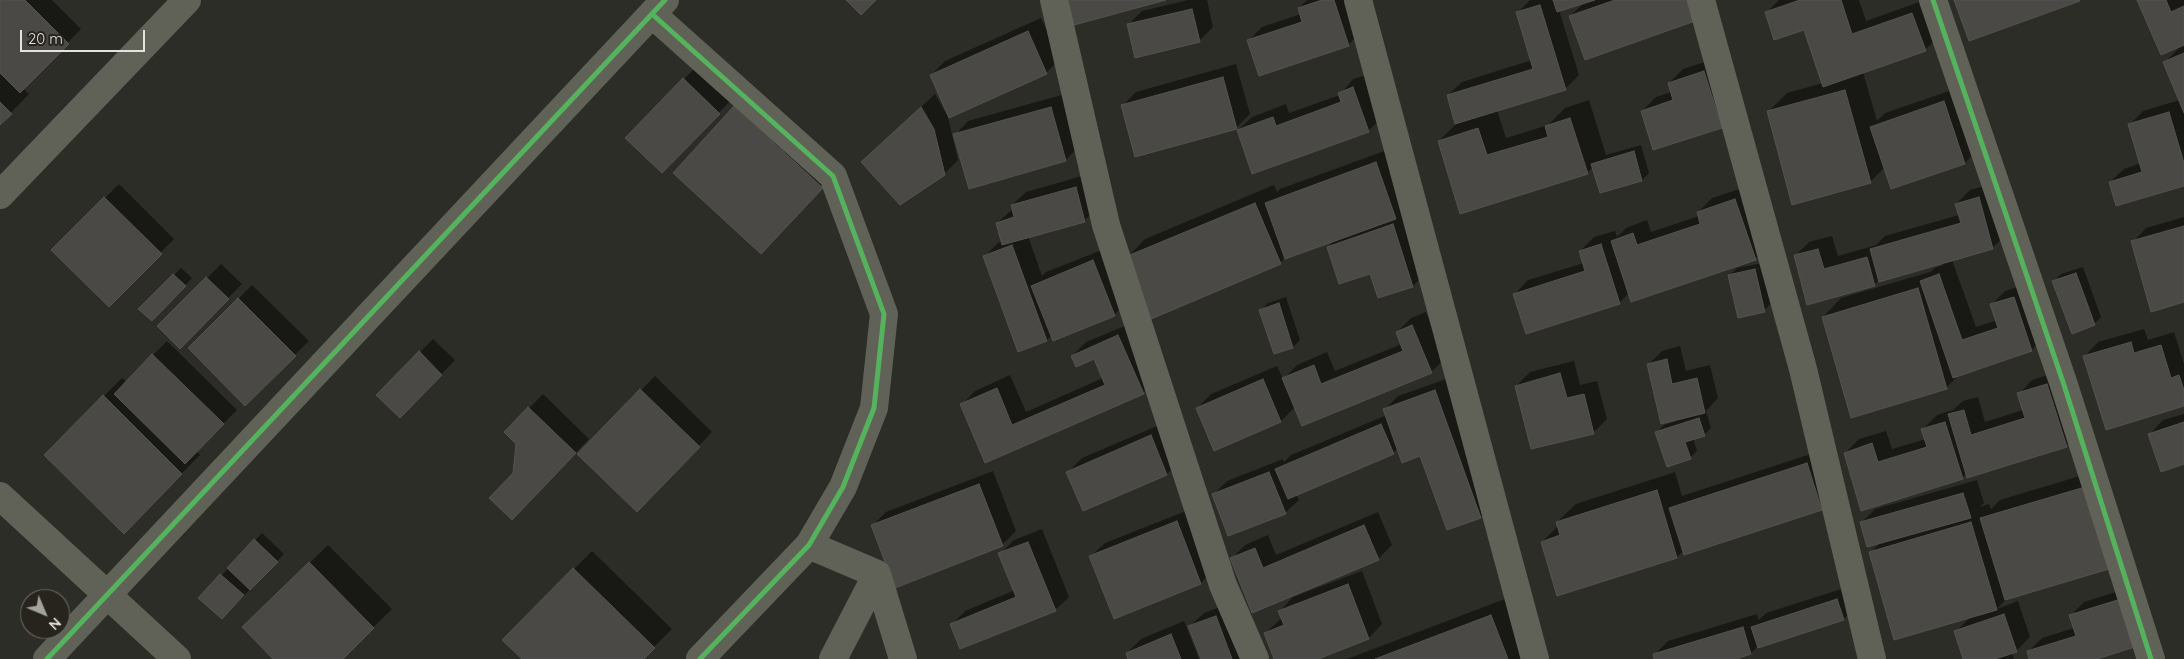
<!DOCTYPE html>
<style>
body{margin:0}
#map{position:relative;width:2184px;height:659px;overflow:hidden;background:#2d2d28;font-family:Quicksand,sans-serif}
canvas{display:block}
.north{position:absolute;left:20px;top:589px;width:50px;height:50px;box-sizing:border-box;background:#26241c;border:1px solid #727069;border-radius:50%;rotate:135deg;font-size:14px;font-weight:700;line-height:20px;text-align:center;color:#e3e2dc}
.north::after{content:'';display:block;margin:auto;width:18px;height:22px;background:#a3a39d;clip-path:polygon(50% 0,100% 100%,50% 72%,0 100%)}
.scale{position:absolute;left:20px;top:30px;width:125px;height:22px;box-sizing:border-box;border:2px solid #e3e2dc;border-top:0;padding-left:6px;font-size:15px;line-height:18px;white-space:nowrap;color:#e3e2dc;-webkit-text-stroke:4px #26241c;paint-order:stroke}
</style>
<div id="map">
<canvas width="2184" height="659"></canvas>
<div class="north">N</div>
<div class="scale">20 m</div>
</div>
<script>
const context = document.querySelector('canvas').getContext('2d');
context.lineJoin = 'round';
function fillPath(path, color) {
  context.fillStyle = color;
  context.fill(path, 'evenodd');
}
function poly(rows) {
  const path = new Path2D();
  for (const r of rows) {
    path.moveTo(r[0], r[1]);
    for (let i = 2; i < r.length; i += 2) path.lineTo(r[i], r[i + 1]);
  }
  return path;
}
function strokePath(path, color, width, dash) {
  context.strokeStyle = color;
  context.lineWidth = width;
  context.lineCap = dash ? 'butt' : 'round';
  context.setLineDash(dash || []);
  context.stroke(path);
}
fillPath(poly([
 [0,0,52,0,81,29,23,88,29,94,0,124],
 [1188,0,1207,0,1213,27,1199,41,1128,25,1142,11],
 [1307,0,1351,0,1362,31,1348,45,1249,40,1262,27,1301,14,1299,8],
 [1530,0,1705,0,1570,16,1585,2,1559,10,1579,75,1565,89,1497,110,1506,138,1548,125,1565,108,1589,100,1606,155,1641,145,1649,173,1642,180,1593,167,1587,173,1461,212,1439,141,1457,123,1448,95,1462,82,1532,60,1517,13],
 [1779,0,1859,0,1866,21,1925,0,1939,36,1925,50,1863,72,1877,121,1885,113,1958,88,1978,149,1965,163,1885,167,1870,182,1768,112,1787,93,1823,83,1805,29,1766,13],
 [2138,0,2184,0,2184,43],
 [1041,18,1060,59,1046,73,948,117,958,160,944,174,876,149,935,94,947,115,949,114,931,75,945,61],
 [2184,46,2184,185,2110,182,2124,169,2141,163,2130,124,2143,111,2180,100,2165,62,2179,48],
 [1717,58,1735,113,1721,127,1642,111,1656,97,1672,92,1669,83,1683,69],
 [1236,64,1250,114,1236,128,1123,105,1136,92],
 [697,66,732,99,676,158,684,79],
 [1367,75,1382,118,1368,131,1238,130,1252,117,1286,104,1289,113,1340,95,1353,79],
 [753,88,840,168,780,234,735,107],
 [1065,94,1079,146,1066,160,969,187,955,135,968,121],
 [1390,149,1409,204,1400,214,1406,212,1426,272,1413,286,1370,272,1328,247,1335,240,1285,258,1280,263,1127,258,1145,239,1274,185,1277,192,1280,189],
 [1089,174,1098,207,1084,221,1028,236,1042,276,1046,272,1107,248,1128,301,1114,315,1052,335,1047,340,1019,350,984,257,998,243,1002,241,997,223,1013,209,1012,205,1026,192],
 [119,184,174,239,109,305,53,250],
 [1993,184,2006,235,1992,248,1952,260,1976,327,1997,320,1991,305,2005,291,2027,284,2045,336,2032,350,1960,374,1946,388,1823,317,1841,298,1930,272,1935,268,1943,265,1943,263,1880,279,1874,285,1808,303,1795,256,1809,242,1832,236,1838,256,1876,245,1885,236,1959,215,1956,204,1970,190],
 [1749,186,1769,246,1755,259,1629,293,1619,303,1515,294,1528,280,1584,263,1580,251,1594,237,1615,231,1617,237,1626,228,1647,220,1651,232,1699,216,1698,212,1712,198],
 [2184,217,2184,301,2133,242,2146,228],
 [1762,263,1771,303,1764,311,1730,275,1737,268],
 [221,264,242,284,180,347,159,326],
 [2083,267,2101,317,2094,324,2054,281,2061,274],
 [181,268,192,278,152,320,140,309],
 [252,285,309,341,245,404,189,348],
 [1286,297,1300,340,1293,347,1261,310,1268,303],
 [1426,312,1445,359,1431,372,1295,407,1281,421,1215,449,1197,408,1211,394,1277,366,1283,379,1297,365,1327,352,1335,371,1402,344,1397,332,1411,318],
 [1132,323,1157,380,1143,393,986,462,962,404,975,391,1010,375,1026,412,1103,378,1095,358,1072,356,1086,342],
 [2144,329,2148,340,2174,332,2184,364,2184,405,2085,356,2098,342],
 [433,339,455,360,400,417,378,395],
 [167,341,237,410,196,451,200,455,124,532,45,455,122,378,127,382],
 [1680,346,1686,371,1710,365,1718,398,1706,411,1711,428,1704,435,1693,438,1697,451,1690,458,1657,432,1664,425,1676,421,1649,364,1662,351],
 [1574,361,1580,385,1597,381,1607,419,1593,433,1516,386,1530,372],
 [2061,371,2080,432,2066,446,1967,473,1962,478,1862,509,1845,453,1859,439,1886,431,1892,449,1926,439,1923,429,1937,415,1953,410,1963,401,1978,397,1985,422,2023,410,2019,394,2032,380],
 [655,376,712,432,650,497,578,454],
 [1449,378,1494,503,1480,517,1421,454,1398,448,1393,453,1296,494,1299,500,1285,513,1213,495,1227,481,1283,459,1284,462,1291,455,1387,415,1385,409,1398,396],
 [543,394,589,439,525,505,514,474,517,443,506,432],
 [2184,414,2184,463,2150,434,2163,420],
 [1164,423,1180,461,1167,474,1068,472,1082,458],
 [1820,451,1835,495,1821,509,1684,550,1677,557,1542,542,1558,526,1557,522,1576,504,1675,472,1682,496],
 [2103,469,2007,598,1997,609,2018,601,2030,637,2016,651,2011,652,2014,659,1964,659,1956,632,1971,616,1871,552,1881,542,1861,523,1875,509,1977,480,1984,503,1980,507,1989,504,1991,509,2000,500],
 [993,471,1016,531,1002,545,872,526,886,512],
 [1191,509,1214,569,1201,583,1115,617,1091,556,1105,543],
 [1378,512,1392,545,1378,559,1253,611,1231,559,1245,545,1268,535,1276,555],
 [1042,529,1069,597,1055,610,952,624,965,611,1015,590,1000,554,1014,540],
 [262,533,284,554,229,611,200,598],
 [328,545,392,609,341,659,275,659,244,627],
 [592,551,672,629,642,659,524,659,504,640],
 [1362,571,1382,624,1369,638,1314,659,1275,659,1265,633,1282,618,1280,611,1293,597],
 [2138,585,2093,659,2031,659,2028,652,2042,638,2074,628,2071,615,2084,602],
 [1851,586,1857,605,1844,619,1757,647,1751,653,1732,659,1656,659,1654,655,1668,641,1757,614,1759,620,1766,613],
 [1510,597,1533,659,1347,659],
 [1230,603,1251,659,1202,659,1190,626,1204,613],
 [1184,621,1199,659,1130,659,1127,653,1141,639]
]), '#0007');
const building = poly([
 [0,0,25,0,69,44,20,93,0,73,0,0],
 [846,0,876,0,861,15,846,0],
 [1067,0,1166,0,1074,25,1067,0],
 [1322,0,1334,0,1349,46,1259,76,1247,40,1302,22,1298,8,1322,0],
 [1553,0,1595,0,1557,12,1553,0],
 [1615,0,1687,0,1695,21,1585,60,1569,16,1615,0],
 [1800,0,1841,0,1852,34,1912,13,1926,51,1823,87,1804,30,1774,40,1765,12,1800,0],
 [1954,0,2079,0,2080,1,1969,41,1954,0],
 [2137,0,2166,0,2171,12,2184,6,2184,45,2161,55,2137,0],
 [1540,5,1566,90,1455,124,1447,95,1533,69,1516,12,1540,5],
 [1192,9,1200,42,1135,58,1127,24,1192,9],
 [1028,31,1047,74,949,118,930,75,1028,31],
 [2184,53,2184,113,2163,62,2184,53],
 [1704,71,1722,128,1653,150,1641,111,1673,100,1668,83,1704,71],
 [1223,77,1237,129,1135,157,1121,105,1223,77],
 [683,78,720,114,662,173,625,138,683,78],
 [1353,87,1369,132,1252,174,1237,130,1273,117,1276,126,1341,102,1338,93,1353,87],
 [1845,90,1871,183,1792,205,1767,111,1845,90],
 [1944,101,1965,164,1891,189,1870,127,1944,101],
 [0,102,12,114,0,125,0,102],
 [734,106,823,188,761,254,673,173,734,106],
 [921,107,934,129,945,175,900,205,861,162,921,107],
 [1051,107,1066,161,969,189,953,134,1051,107],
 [2169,112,2184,163,2184,186,2116,206,2109,182,2142,172,2128,124,2169,112],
 [1570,118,1588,174,1460,214,1438,141,1478,128,1487,155,1548,137,1545,126,1570,118],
 [1634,151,1642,181,1600,193,1591,164,1634,151],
 [1376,162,1396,219,1285,259,1265,203,1376,162],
 [1076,187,1085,222,1002,245,996,223,1014,217,1011,205,1076,187],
 [104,197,162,254,109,307,51,250,104,197],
 [1979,197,1993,249,1879,282,1870,249,1961,223,1955,204,1979,197],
 [1735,199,1756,260,1631,302,1611,241,1633,233,1637,245,1700,224,1697,212,1735,199],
 [1255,203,1281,264,1151,319,1125,257,1255,203],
 [1393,224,1413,287,1378,298,1370,274,1339,284,1327,247,1393,224],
 [2184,226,2184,302,2151,312,2131,241,2184,226],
 [1601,244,1620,304,1526,334,1513,294,1585,271,1579,251,1601,244],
 [1012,245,1047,341,1018,352,983,256,1012,245],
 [1818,249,1824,269,1867,257,1875,286,1807,305,1794,255,1818,249],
 [1093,260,1115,316,1053,341,1031,286,1093,260],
 [1755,269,1765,312,1738,318,1728,275,1755,269],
 [2076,273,2095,325,2072,334,2052,281,2076,273],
 [173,274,186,286,152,321,138,309,173,274],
 [1939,274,1962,340,1998,328,1990,304,2014,297,2032,351,1953,378,1920,281,1939,274],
 [206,277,229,299,180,349,157,326,206,277],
 [1918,288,1947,389,1851,418,1822,317,1918,288],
 [238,298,296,356,245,406,188,348,238,298],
 [1279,303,1293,348,1274,354,1259,310,1279,303],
 [1412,325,1432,373,1302,426,1282,378,1314,365,1321,384,1403,351,1396,332,1412,325],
 [1118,335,1144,394,985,463,960,404,997,388,1012,425,1105,385,1094,359,1076,367,1071,356,1118,335],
 [2131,342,2134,353,2161,345,2171,378,2179,375,2184,390,2184,406,2106,430,2083,356,2131,342],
 [419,351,442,375,400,418,376,395,419,351],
 [152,354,224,424,185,464,114,394,152,354],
 [1667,359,1672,384,1697,378,1705,413,1661,424,1647,364,1667,359],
 [1560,373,1567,398,1584,394,1594,434,1531,449,1515,386,1560,373],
 [1263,379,1281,422,1214,451,1196,408,1263,379],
 [2047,384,2067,447,1967,478,1948,414,1964,410,1971,435,2025,418,2017,393,2047,384],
 [640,389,700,447,637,512,577,454,640,389],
 [1435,390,1481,518,1447,530,1420,456,1402,463,1383,409,1435,390],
 [103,395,182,474,124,534,44,455,103,395],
 [528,407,576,453,512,520,489,498,513,473,516,444,504,432,528,407],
 [1699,418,1705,436,1685,442,1691,459,1667,467,1655,432,1699,418],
 [1945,422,1963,479,1861,511,1844,453,1872,443,1878,462,1927,447,1921,429,1945,422],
 [2184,422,2184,464,2161,472,2148,434,2184,422],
 [1381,424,1394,454,1288,499,1275,469,1381,424],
 [1151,435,1167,475,1083,511,1066,472,1151,435],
 [1807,463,1822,510,1684,555,1669,508,1807,463],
 [1269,472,1286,514,1228,536,1212,494,1269,472],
 [979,484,1003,546,895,588,871,525,979,484],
 [2085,487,2109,569,2005,600,1980,518,2085,487],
 [1657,490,1677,558,1557,596,1541,542,1560,535,1556,522,1657,490],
 [1963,493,1971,518,1867,547,1860,522,1963,493],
 [1177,521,1201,584,1114,619,1089,556,1177,521],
 [1971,522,1997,610,1894,640,1869,552,1971,522],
 [1364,525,1379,560,1252,613,1230,558,1255,548,1263,568,1364,525],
 [254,539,278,562,250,590,227,568,254,539],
 [1028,542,1056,611,960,649,950,624,1016,597,998,553,1028,542],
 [309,562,374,628,343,659,273,659,242,627,309,562],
 [573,568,655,648,644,659,522,659,502,640,573,568],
 [220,574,244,595,222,619,198,598,220,574],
 [1348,584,1369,639,1318,659,1274,659,1264,633,1284,625,1278,611,1348,584],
 [2124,598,2138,646,2097,659,2029,659,2027,651,2076,636,2069,615,2124,598],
 [1837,599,1844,620,1758,648,1751,627,1837,599],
 [2004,614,2017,652,1995,659,1963,659,1954,631,2004,614],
 [1491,615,1508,659,1375,659,1491,615],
 [1216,616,1232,659,1201,659,1188,626,1216,616],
 [1743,627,1751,654,1736,659,1654,659,1653,654,1743,627],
 [1171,634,1181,659,1128,659,1126,653,1171,634]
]);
fillPath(building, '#4a4946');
strokePath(building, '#545350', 1);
strokePath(poly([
 [1054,0,1106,225,1223,585,1255,659],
 [1358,0,1535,659],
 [1701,0,1803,369,1872,659],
 [1933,0,2064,385,2151,659],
 [652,14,833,176,884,314,874,408,843,487,809,545,700,659],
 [0,195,187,0],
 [0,496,177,659],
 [809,545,877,574,903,659],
 [47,659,665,0],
 [833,659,877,574]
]), '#606258', 28);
strokePath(poly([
 [1933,0,2064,385,2151,659],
 [652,14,833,176,884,314,874,408,843,487,809,545,700,659],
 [47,659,665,0]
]), '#56b35d', 5);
</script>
